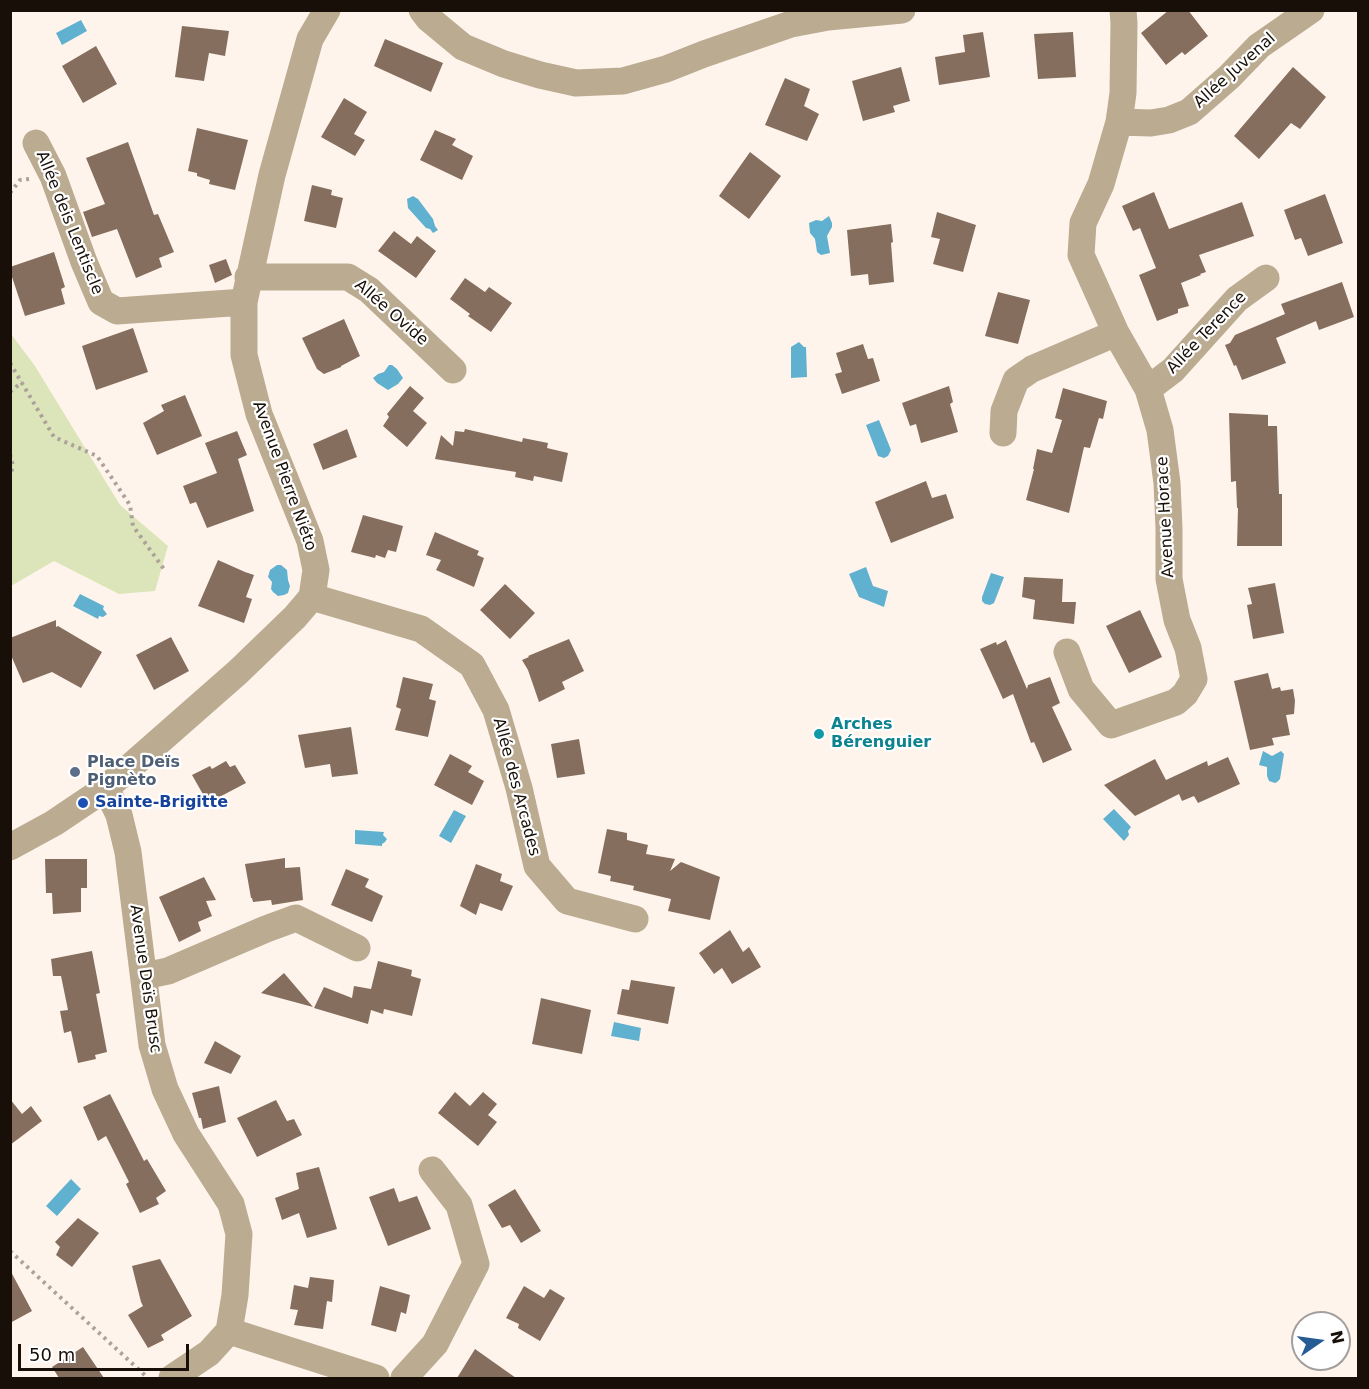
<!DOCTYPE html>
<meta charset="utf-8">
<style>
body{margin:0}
#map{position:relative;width:1369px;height:1389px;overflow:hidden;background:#fff4ec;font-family:"DejaVu Sans",sans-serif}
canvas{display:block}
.frame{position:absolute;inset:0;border:12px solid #180f08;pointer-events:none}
.north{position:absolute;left:1291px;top:1311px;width:60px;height:60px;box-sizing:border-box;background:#fff;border:2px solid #a39f9c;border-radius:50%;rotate:77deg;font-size:16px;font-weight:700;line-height:24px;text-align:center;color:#180f08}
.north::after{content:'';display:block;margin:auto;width:21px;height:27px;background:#265c94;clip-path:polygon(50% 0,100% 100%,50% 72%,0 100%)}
.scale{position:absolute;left:18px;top:1344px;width:171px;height:27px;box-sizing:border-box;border:3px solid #180f08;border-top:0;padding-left:8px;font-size:18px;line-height:21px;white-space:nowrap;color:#180f08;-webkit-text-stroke:4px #fff;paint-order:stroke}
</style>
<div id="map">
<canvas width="1369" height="1389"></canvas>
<div class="frame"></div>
<div class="north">N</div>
<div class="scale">50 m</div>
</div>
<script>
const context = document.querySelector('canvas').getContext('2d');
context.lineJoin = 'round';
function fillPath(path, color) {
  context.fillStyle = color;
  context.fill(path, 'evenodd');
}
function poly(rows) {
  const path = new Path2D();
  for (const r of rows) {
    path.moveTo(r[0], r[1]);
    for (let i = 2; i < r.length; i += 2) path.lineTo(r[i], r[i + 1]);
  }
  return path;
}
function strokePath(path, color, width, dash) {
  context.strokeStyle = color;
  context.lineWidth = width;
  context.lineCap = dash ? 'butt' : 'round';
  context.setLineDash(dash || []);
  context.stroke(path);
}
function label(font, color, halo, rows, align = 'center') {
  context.font = font + ' "DejaVu Sans",sans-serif';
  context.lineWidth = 4.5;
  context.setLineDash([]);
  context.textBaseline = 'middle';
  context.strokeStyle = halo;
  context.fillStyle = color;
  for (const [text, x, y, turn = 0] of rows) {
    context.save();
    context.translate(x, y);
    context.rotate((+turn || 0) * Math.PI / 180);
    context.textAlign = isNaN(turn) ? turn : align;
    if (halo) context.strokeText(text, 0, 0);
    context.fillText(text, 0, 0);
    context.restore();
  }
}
fillPath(poly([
 [11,334,35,366,120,505,168,546,155,591,119,594,54,561,11,586]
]), '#dce5b9');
fillPath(poly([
 [81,20,87,31,62,45,56,33],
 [413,196,418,199,433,219,435,226,438,230,433,233,430,229,426,228,408,208,407,199],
 [829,216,832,223,832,227,827,236,830,253,821,255,817,252,815,239,810,233,809,223,816,220,822,221],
 [799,342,804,347,806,347,807,377,791,378,791,347],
 [389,365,392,365,397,369,403,378,398,384,388,390,377,383,373,378,378,374,384,372],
 [879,420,891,450,888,456,884,458,878,456,866,425],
 [277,565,281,565,287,570,288,580,290,586,288,593,284,595,278,596,273,592,271,589,272,582,268,577,270,570],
 [866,567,873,586,888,591,884,607,859,597,849,574],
 [991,573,1004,577,994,603,990,605,985,604,982,601,982,597],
 [80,594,104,606,103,609,107,614,106,615,103,617,99,616,98,619,73,606],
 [1263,751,1272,756,1281,751,1284,754,1280,779,1277,782,1275,783,1269,781,1267,776,1267,767,1259,765],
 [1114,809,1131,827,1128,831,1129,835,1124,841,1103,819],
 [454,810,466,816,451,843,439,836],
 [355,830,384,832,383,835,387,839,385,842,382,844,382,846,355,844],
 [614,1022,641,1028,639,1041,611,1036],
 [71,1179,81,1189,57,1216,46,1206]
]), '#60b1cf');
fillPath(poly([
 [1169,10,1188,10,1208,36,1185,55,1182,52,1166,65,1141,33],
 [182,26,229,31,225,56,209,53,204,81,175,77],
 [983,32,990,77,939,85,935,57,965,52,963,35],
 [1073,32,1076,77,1038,79,1034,34],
 [385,39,443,63,431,92,374,66],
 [96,46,117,84,83,103,62,66],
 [901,67,910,101,893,106,895,112,863,121,852,81],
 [1293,67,1326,97,1300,129,1291,123,1259,159,1234,136],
 [785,78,810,89,804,106,819,114,807,141,765,125],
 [344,98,367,112,354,134,365,140,355,156,321,137],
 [197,128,248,140,235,190,209,184,210,180,197,176,197,173,188,171],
 [435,130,456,139,452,145,473,156,462,180,420,160],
 [128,142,154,215,158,214,174,252,159,258,162,267,136,278,117,229,92,237,83,212,105,204,86,158],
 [750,152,781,176,749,219,719,196],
 [312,185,332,190,331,195,343,198,336,228,304,221],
 [1154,192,1169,229,1242,202,1254,236,1199,255,1206,272,1200,274,1201,275,1181,283,1189,306,1178,309,1178,313,1157,321,1139,275,1156,268,1140,228,1133,231,1122,206],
 [1325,194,1343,243,1308,256,1301,238,1295,240,1284,210],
 [937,212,976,225,963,272,933,264,940,239,931,237],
 [891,224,893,242,891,243,894,282,869,285,868,274,851,276,847,230],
 [394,231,411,244,417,236,436,251,416,278,378,251],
 [54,252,65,287,61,289,65,304,25,316,10,271,10,267],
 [226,259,232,275,215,283,209,265],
 [465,278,485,292,489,287,512,303,491,332,468,316,470,314,450,299],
 [1342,282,1354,317,1319,330,1316,321,1276,338,1286,363,1242,380,1236,365,1234,366,1225,345,1230,343,1235,335,1285,314,1281,304],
 [998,292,1030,300,1018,344,985,336],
 [344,319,360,356,341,366,341,367,324,374,317,369,302,338],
 [133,328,148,372,96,390,82,346],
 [863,344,868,359,873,358,880,381,842,394,835,374,842,372,836,353],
 [410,386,424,398,413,411,427,423,407,447,383,426,389,417,387,414],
 [949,386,953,402,950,404,958,432,921,443,916,424,910,426,902,403],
 [1063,388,1107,401,1103,419,1099,418,1090,448,1084,447,1069,513,1026,500,1034,469,1033,469,1037,449,1052,453,1062,420,1055,418],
 [185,395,202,436,157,455,143,423,164,411,161,405],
 [1229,413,1268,415,1268,426,1277,426,1279,494,1282,494,1282,546,1237,546,1238,508,1237,508,1236,481,1231,482],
 [347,429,357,457,323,470,313,444],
 [465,429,522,442,523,438,548,443,547,448,568,453,562,482,534,476,533,481,515,477,516,472,435,459,441,435,453,446,455,431,464,432],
 [237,431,247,455,238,459,254,511,207,528,196,502,190,504,183,486,217,473,205,443],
 [926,481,932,498,946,494,954,518,891,543,875,502],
 [363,515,403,526,396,552,388,550,385,558,376,555,375,558,351,552],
 [435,532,479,551,477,555,484,558,474,587,436,570,441,560,426,555],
 [218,560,245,572,254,575,246,597,252,599,244,623,198,606],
 [1024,577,1063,579,1062,602,1076,602,1074,624,1033,619,1035,600,1022,597],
 [1275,583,1284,633,1253,639,1247,605,1252,604,1248,588],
 [505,584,535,613,510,639,480,610],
 [1140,610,1162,657,1129,673,1106,626],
 [56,620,56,627,58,626,102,652,81,688,52,672,23,683,10,653,10,638],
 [171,637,189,671,154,690,136,655],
 [569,639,584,671,562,682,565,689,539,702,528,670,522,660,529,657,528,656],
 [1006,640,1027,689,1028,685,1050,677,1060,703,1052,707,1072,750,1043,763,1034,742,1031,743,1013,694,1003,699,980,649,996,642,997,645],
 [1268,673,1272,689,1280,687,1281,691,1293,689,1295,701,1294,714,1286,715,1290,735,1272,738,1274,745,1250,750,1234,681],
 [403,677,433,684,429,699,436,701,428,737,395,730,401,709,396,707],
 [351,727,358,774,332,777,330,764,305,768,298,735],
 [579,739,585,774,557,778,551,744],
 [450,754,472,766,468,772,484,781,472,805,434,785],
 [1228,757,1240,784,1198,803,1194,796,1182,801,1179,794,1135,816,1104,785,1155,759,1166,780,1207,761,1208,766],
 [226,761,230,767,235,765,246,783,208,803,192,775,210,766,212,769],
 [607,829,627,833,627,840,648,845,646,854,675,859,670,871,681,862,720,877,710,920,668,911,671,899,633,890,634,886,610,881,611,876,598,873],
 [285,858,285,868,300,867,303,900,272,905,271,900,253,902,252,898,251,898,245,864],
 [45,859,87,859,87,888,81,888,81,912,53,914,52,893,46,893],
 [476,864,502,874,500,881,513,886,502,911,480,903,476,915,460,906],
 [346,869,369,879,365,887,383,896,372,922,331,905],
 [204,877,216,900,206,901,212,916,198,922,201,931,179,942,159,897],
 [730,930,743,952,749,947,761,967,732,984,722,968,714,974,699,953],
 [92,951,100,993,96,994,107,1052,95,1055,96,1059,78,1063,71,1031,64,1033,60,1011,68,1010,61,976,53,976,51,959],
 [378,961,412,970,411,976,421,979,412,1016,384,1009,383,1014,371,1010,368,1024,314,1008,324,987,352,998,354,986,371,989],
 [284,973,313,1007,261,993],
 [631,980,675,987,668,1024,617,1014,622,989,629,990],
 [541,998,591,1010,582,1054,532,1044],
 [215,1041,241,1056,231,1074,204,1063],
 [219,1086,226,1122,203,1129,201,1118,199,1118,192,1093],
 [455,1092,470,1106,483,1092,497,1104,488,1115,497,1122,478,1146,438,1113],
 [110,1094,144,1161,147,1159,166,1191,156,1198,159,1204,140,1213,126,1184,129,1182,106,1136,98,1141,83,1107],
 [10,1099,22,1114,31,1106,42,1121,10,1145],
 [276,1100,287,1121,294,1119,302,1135,257,1157,237,1118],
 [319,1167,337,1229,307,1238,299,1213,282,1220,275,1198,299,1189,296,1173],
 [394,1188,399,1202,417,1196,431,1229,388,1246,369,1197],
 [515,1189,541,1231,521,1243,510,1225,502,1228,488,1205],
 [78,1218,99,1233,72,1267,56,1255,60,1247,55,1242],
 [160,1259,192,1316,161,1335,164,1340,148,1348,128,1315,143,1306,141,1302,132,1266],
 [10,1270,32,1311,10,1323],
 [310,1277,334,1280,332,1302,327,1301,323,1329,294,1325,298,1310,290,1309,294,1285,308,1288],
 [380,1286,410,1295,406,1314,401,1312,396,1332,371,1325],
 [524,1286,544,1298,550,1289,565,1298,540,1341,518,1328,519,1324,506,1318],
 [83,1347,104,1378,59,1378,52,1367],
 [475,1349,516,1378,457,1378]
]), '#856e5d');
strokePath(poly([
 [10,193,20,180,29,179],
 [10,363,54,437,97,456,130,505,133,526,166,572],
 [10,392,22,382],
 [10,454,13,466,10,476],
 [10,1251,148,1378]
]), '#ada29b', 4, [3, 4.5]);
strokePath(poly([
 [422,10,428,18,463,47,504,64,540,75,576,83,623,81,666,69,704,54,791,24,828,17,902,10],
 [1119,122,1151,123,1169,120,1189,112,1229,77,1259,46,1311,10],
 [36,143,53,176,84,262,101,302,117,311,244,302],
 [248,277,348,277,369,290,453,370],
 [1148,389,1173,370,1237,299,1266,278],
 [1003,433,1004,411,1016,380,1032,369,1116,333],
 [312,597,421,629,472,665,496,710,519,788,537,866,567,901,635,919],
 [1067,652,1081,689,1111,725,1176,702,1185,694,1194,679,1188,648,1177,620,1169,579,1169,528,1167,483,1160,430,1148,389,1116,333,1081,255,1083,223,1101,184,1119,122,1123,93,1124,23,1123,10],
 [106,788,119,815,128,852,152,1045,165,1089,186,1134,231,1204,239,1234,235,1295,229,1331,209,1353,172,1378],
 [10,847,54,823,106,788,238,672,295,617,312,597,316,570,310,541,259,414,244,355,244,302,272,175,310,39,327,10],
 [144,976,168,971,266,929,296,918,357,948],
 [229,1331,376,1378],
 [404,1378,435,1344,476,1264,459,1205,432,1170]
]), '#baab91', 27);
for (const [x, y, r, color] of [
 [819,734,6,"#0f9aa8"],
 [75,772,6,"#5c6f8a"],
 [83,803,6,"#1a4fb4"]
]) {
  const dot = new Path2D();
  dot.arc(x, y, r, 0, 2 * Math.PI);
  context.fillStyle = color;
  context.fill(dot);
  strokePath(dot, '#fff', 2);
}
label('16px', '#180f08', '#fff', [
 ["Allée Juvenal",1235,71,-42],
 ["Allée deis Lentiscle",69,223,68],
 ["Allée Ovide",391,313,41],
 ["Allée Terence",1207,333,-46],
 ["Avenue Pierre Niéto",284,476,70],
 ["Avenue Horace",1166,517,-93],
 ["Allée des Arcades",516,787,75],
 ["Avenue Deïs Brusc",145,979,82]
]);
label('bold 16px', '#0d838f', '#fff', [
 ["Arches",831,725],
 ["Bérenguier",831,743]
], 'left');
label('bold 16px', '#4e5e75', '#fff', [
 ["Place Deïs",87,763],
 ["Pignèto",87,781]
], 'left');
label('bold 16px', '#164399', '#fff', [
 ["Sainte-Brigitte",95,803]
], 'left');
</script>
